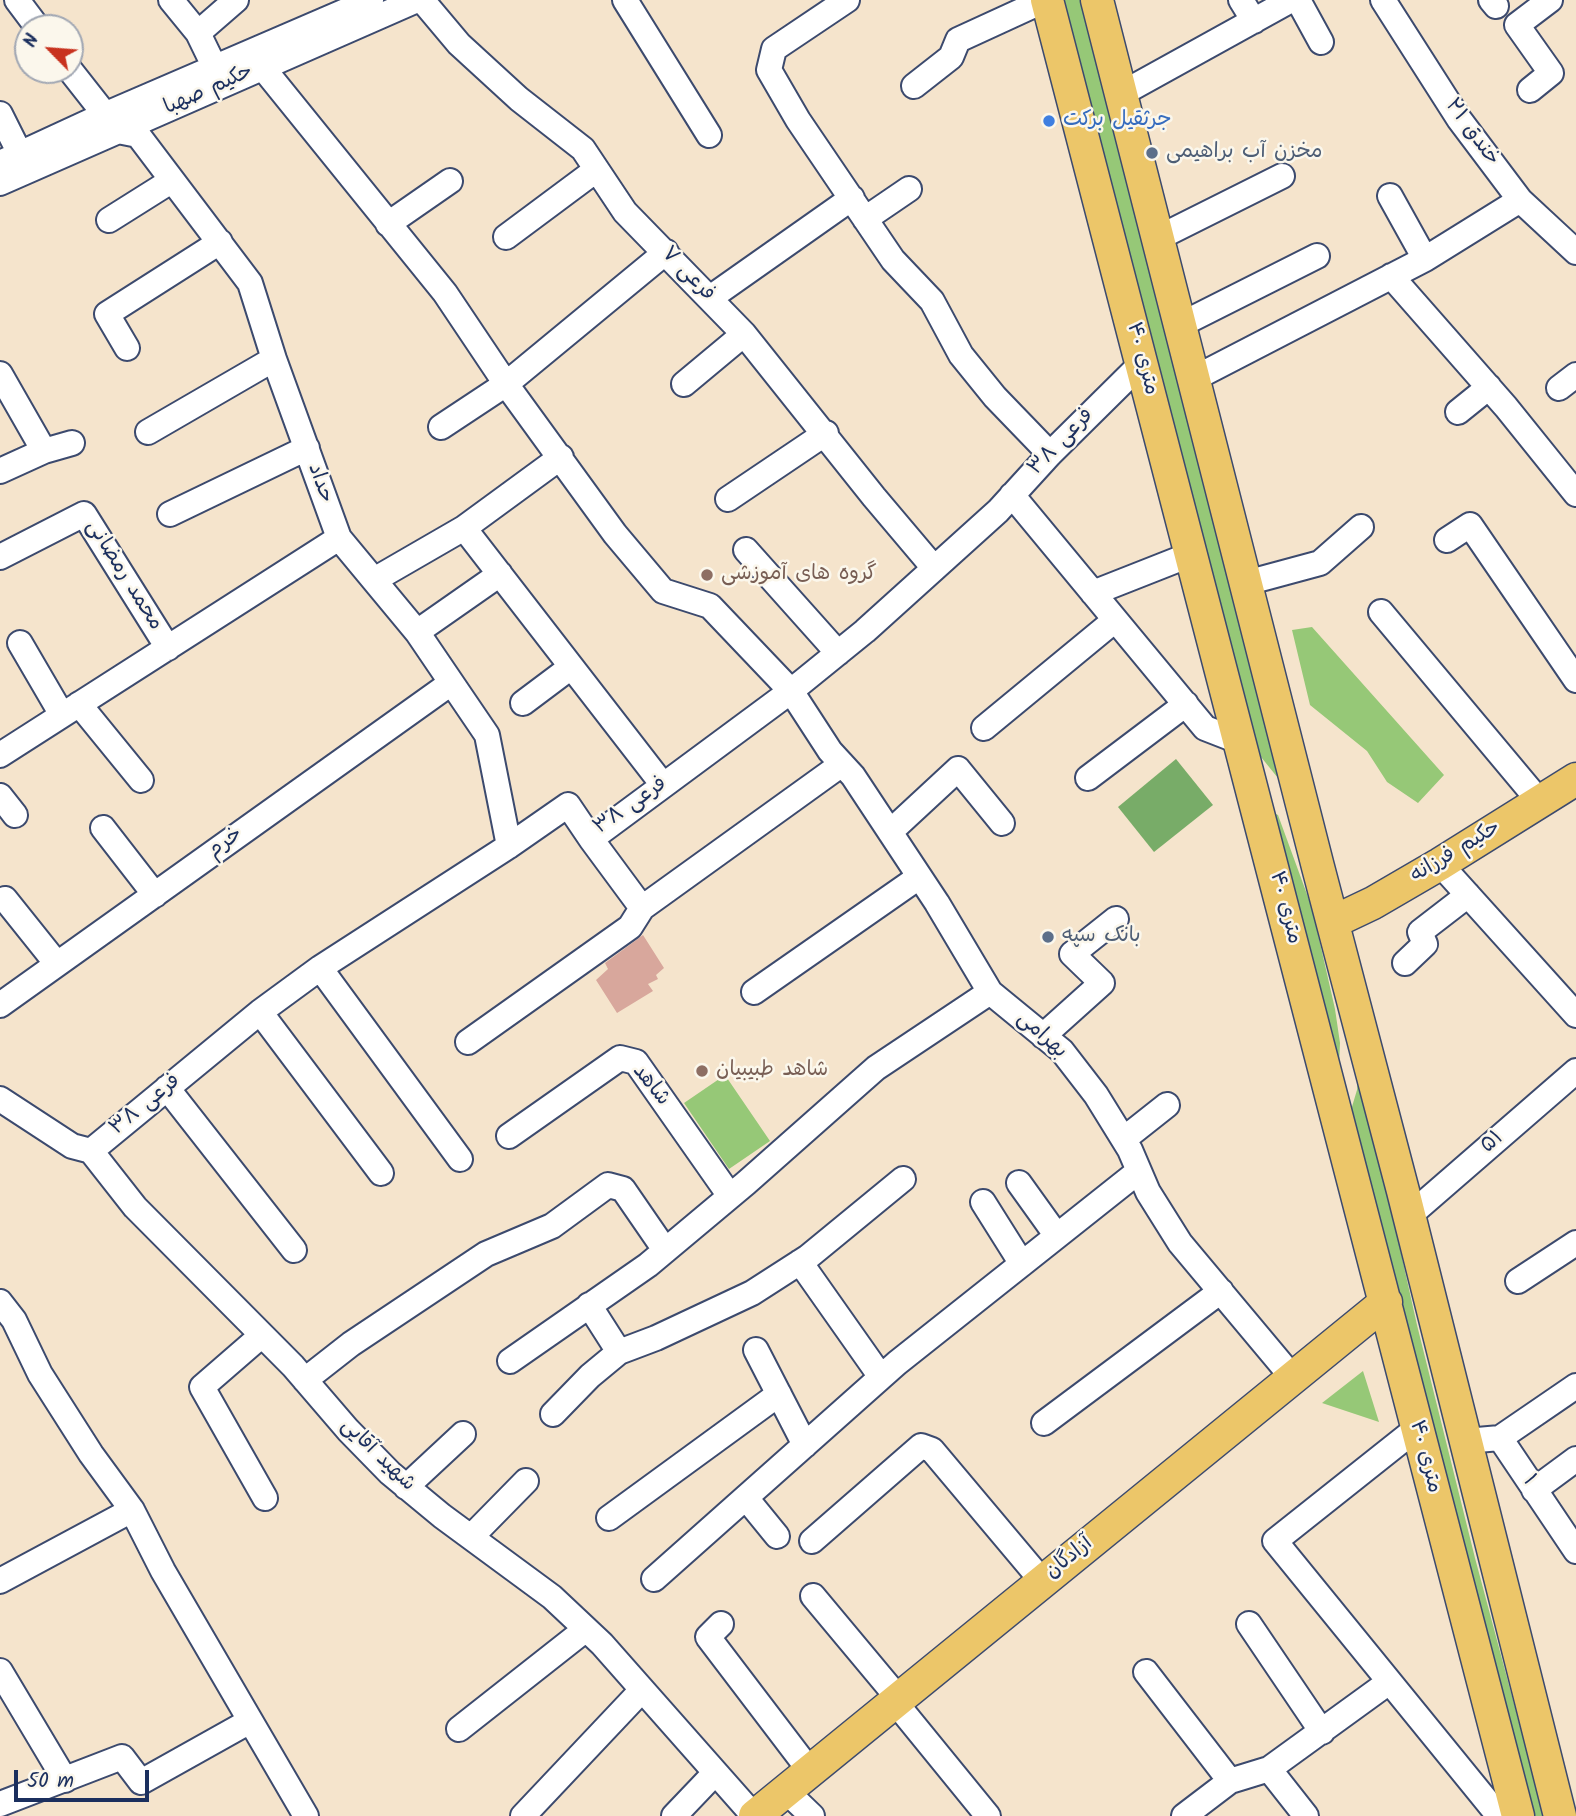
<!DOCTYPE html>
<meta charset="utf-8">
<style>
body{margin:0}
#map{position:relative;width:1576px;height:1816px;overflow:hidden;background:#f5e4cc;font-family:Kalam,sans-serif}
canvas{display:block}
.north{position:absolute;left:14px;top:14px;width:70px;height:70px;box-sizing:border-box;background:#fbf7ec;border:2px solid #a1a7b3;border-radius:50%;rotate:295deg;font-size:19px;font-weight:700;line-height:28px;text-align:center;color:#1b2f5e}
.north::after{content:'';display:block;margin:auto;width:24px;height:32px;background:#c8321e;clip-path:polygon(50% 0,100% 100%,50% 72%,0 100%)}
.scale{position:absolute;left:14px;top:1770px;width:135px;height:32px;box-sizing:border-box;border:4px solid #1b2f5e;border-top:0;padding-left:9px;font-size:21px;line-height:24px;white-space:nowrap;color:#1b2f5e;-webkit-text-stroke:5px #fbf7ec;paint-order:stroke}
</style>
<div id="map">
<canvas width="1576" height="1816"></canvas>
<div class="north">N</div>
<div class="scale">50 m</div>
</div>
<script>
const context = document.querySelector('canvas').getContext('2d');
context.lineJoin = 'round';
function fillPath(path, color) {
  context.fillStyle = color;
  context.fill(path, 'evenodd');
}
function poly(rows) {
  const path = new Path2D();
  for (const r of rows) {
    path.moveTo(r[0], r[1]);
    for (let i = 2; i < r.length; i += 2) path.lineTo(r[i], r[i + 1]);
  }
  return path;
}
function strokePath(path, color, width, dash) {
  context.strokeStyle = color;
  context.lineWidth = width;
  context.lineCap = dash ? 'butt' : 'round';
  context.setLineDash(dash || []);
  context.stroke(path);
}
function label(font, color, halo, rows, align = 'center') {
  context.font = font + ' Kalam,"Playpen Sans Arabic",sans-serif';
  context.lineWidth = 5;
  context.setLineDash([]);
  context.textBaseline = 'middle';
  context.strokeStyle = halo;
  context.fillStyle = color;
  for (const [text, x, y, turn = 0] of rows) {
    context.save();
    context.translate(x, y);
    context.rotate((+turn || 0) * Math.PI / 180);
    context.textAlign = isNaN(turn) ? turn : align;
    if (halo) context.strokeText(text, 0, 0);
    context.fillText(text, 0, 0);
    context.restore();
  }
}
fillPath(poly([
 [1059,0,1080,0,1241,622,1290,793,1257,752],
 [1312,627,1444,775,1418,803,1387,782,1367,751,1310,705,1292,630],
 [1268,810,1278,815,1312,908,1335,1009,1340,1043,1339,1065],
 [1359,1065,1417,1325,1475,1558,1544,1816,1527,1816,1351,1110,1357,1090],
 [725,1075,770,1141,729,1169,684,1103],
 [1363,1371,1379,1422,1322,1403]
]), '#96c877');
fillPath(poly([
 [1176,759,1213,805,1154,852,1118,807]
]), '#78ac68');
fillPath(poly([
 [643,935,664,968,656,975,658,979,648,984,653,991,617,1013,596,980,608,969,605,963]
]), '#d8a79c');
const minor = poly([
 [17,0,38,28],
 [171,0,198,33,215,68],
 [422,0,459,44,519,99,583,149,625,212,744,334,874,497,934,568],
 [625,0,709,135],
 [847,0,774,49,769,70,798,120,893,260,932,301,961,355,995,397,1050,454],
 [1241,0,1254,21],
 [1298,0,1321,42],
 [1383,0,1459,119,1520,200,1576,252],
 [1491,0,1496,6],
 [198,33,236,0],
 [263,68,445,293,506,384,615,534,663,591,710,606,791,691,830,751,853,776,937,903,990,992,1062,1051,1096,1095,1130,1150,1148,1192,1180,1243,1293,1378],
 [70,70,118,131,138,135,250,283,274,359,339,538,417,632,487,735,509,846],
 [914,86,951,57,958,40,1045,0],
 [1530,90,1551,73,1517,25,1550,0],
 [1121,94,1291,0],
 [0,114,20,154],
 [0,163,104,115,371,0],
 [0,183,417,0],
 [1390,196,1425,259],
 [865,219,909,189],
 [109,220,171,181],
 [388,224,450,181],
 [506,237,596,170],
 [1158,238,1282,176],
 [1391,276,1506,407,1576,494],
 [710,298,852,198],
 [1180,325,1317,256],
 [127,348,107,314,220,242],
 [0,374,44,451],
 [1193,379,1425,259,1520,200],
 [684,384,744,334],
 [1559,388,1576,375],
 [1458,412,1489,387],
 [441,427,506,384,666,252],
 [148,432,274,359],
 [0,471,44,451,72,443],
 [1012,495,1205,728,1241,742],
 [728,499,826,433],
 [170,514,307,448],
 [464,528,663,785],
 [1447,540,1470,525,1576,680],
 [746,550,838,653],
 [0,557,84,514,168,648],
 [374,580,464,528,561,457],
 [1246,583,1320,563,1361,527],
 [1093,593,1192,554],
 [1381,612,1540,802],
 [417,632,500,574],
 [20,643,62,715],
 [523,703,571,667],
 [79,704,141,780],
 [984,728,1115,620],
 [0,755,339,538],
 [1088,778,1186,704],
 [0,796,15,815],
 [103,828,155,895],
 [890,832,958,769,1002,823],
 [591,839,642,908],
 [1440,864,1576,1015],
 [5,899,57,964],
 [1405,963,1425,944,1420,932,1468,895],
 [320,968,460,1159],
 [754,992,919,877],
 [0,1005,451,683],
 [260,1012,381,1173],
 [1043,1036,1102,983,1072,954,1116,919],
 [468,1042,630,927,642,908,842,764],
 [167,1088,294,1250],
 [0,1099,72,1146,91,1151,135,1207,293,1366,348,1430,390,1473,442,1516,552,1597,602,1644,754,1816],
 [509,1136,620,1058,636,1062,730,1196],
 [1124,1139,1167,1105],
 [91,1151,260,1012,320,968,509,846,568,805,591,839,791,691,865,631,998,511,1050,454,1142,363],
 [1019,1183,1057,1236],
 [983,1202,1022,1264],
 [1409,1216,1576,1071],
 [800,1262,881,1377],
 [1518,1281,1576,1243],
 [0,1302,14,1320,40,1374,91,1454,132,1510,163,1571,306,1816],
 [589,1305,619,1352],
 [262,1335,202,1387,265,1498],
 [756,1350,805,1445],
 [510,1361,648,1265,746,1183,876,1068,990,992],
 [305,1380,351,1344,486,1254,552,1226,608,1185,623,1189,665,1250],
 [553,1414,590,1376,619,1352,656,1338,752,1293,808,1257,903,1179],
 [1044,1423,1221,1291],
 [1416,1429,1275,1541,1499,1816],
 [1500,1438,1576,1386],
 [1466,1441,1500,1438,1576,1551],
 [406,1487,463,1434],
 [1534,1490,1576,1459],
 [746,1498,777,1536],
 [609,1518,779,1394],
 [471,1537,526,1481],
 [812,1541,921,1446,932,1450,1043,1582],
 [654,1579,897,1363,1139,1171],
 [0,1581,132,1510],
 [813,1596,899,1699],
 [721,1624,708,1637,810,1771],
 [1249,1624,1322,1732],
 [0,1671,65,1780],
 [1146,1672,1230,1781],
 [895,1702,988,1816],
 [459,1729,586,1629],
 [1269,1769,1306,1816],
 [786,1791,812,1816],
 [0,1804,122,1757,141,1782,250,1721],
 [523,1816,641,1691],
 [674,1816,715,1773],
 [1184,1816,1230,1781,1269,1769,1389,1682]
]);
const major = poly([
 [1047,0,1518,1816],
 [1097,0,1318,867,1403,1191,1560,1816],
 [1333,922,1373,903,1440,864,1576,779],
 [755,1816,1386,1302]
]);
strokePath(minor, '#3c4a6e', 28);
strokePath(major, '#3c4a6e', 35);
strokePath(minor, '#fff', 24);
strokePath(major, '#ecc669', 32);
for (const [x, y, r, color] of [
 [1049,121,7,"#3f7fe0"],
 [1152,153,7,"#5c6f8a"],
 [707,575,7,"#8d6e63"],
 [1048,937,7,"#5c6f8a"],
 [702,1071,7,"#8d6e63"]
]) {
  const dot = new Path2D();
  dot.arc(x, y, r, 0, 2 * Math.PI);
  context.fillStyle = color;
  context.fill(dot);
  strokePath(dot, '#fbf7ec', 2.5);
}
label('21px', '#1b2f5e', '#fbf7ec', [
 ["حکیم صهبا",209,91,-24],
 ["۲۱ خندق",1471,133,54],
 ["فرعی ۷",687,275,46],
 ["۴۰ متری",1141,359,75],
 ["فرعی ۳۸",1062,443,-46],
 ["حداد",319,483,70],
 ["محمد رمضانی",123,576,58],
 ["فرعی ۳۸",631,807,-35],
 ["خرم",226,844,-36],
 ["حکیم فرزانه",1456,853,-31],
 ["۴۰ متری",1284,908,75],
 ["بهرامی",1041,1036,42],
 ["شاهد",650,1086,51],
 ["فرعی ۳۸",146,1106,-39],
 ["۵۱",1493,1143,-41],
 ["شهید آقایی",377,1456,44],
 ["۴۰ متری",1424,1457,75],
 ["۱",1528,1481,56],
 ["آزادگان",1070,1559,-39]
]);
label('21px', '#366cbe', '#fbf7ec', [
 ["جرثقیل برکت",1063,121]
], 'left');
label('21px', '#4e5e75', '#fbf7ec', [
 ["مخزن آب براهیمی",1166,153],
 ["بانک سپه",1062,937]
], 'left');
label('21px', '#785e54', '#fbf7ec', [
 ["گروه های آموزشی",721,575],
 ["شاهد طبیبیان",716,1071]
], 'left');
</script>
